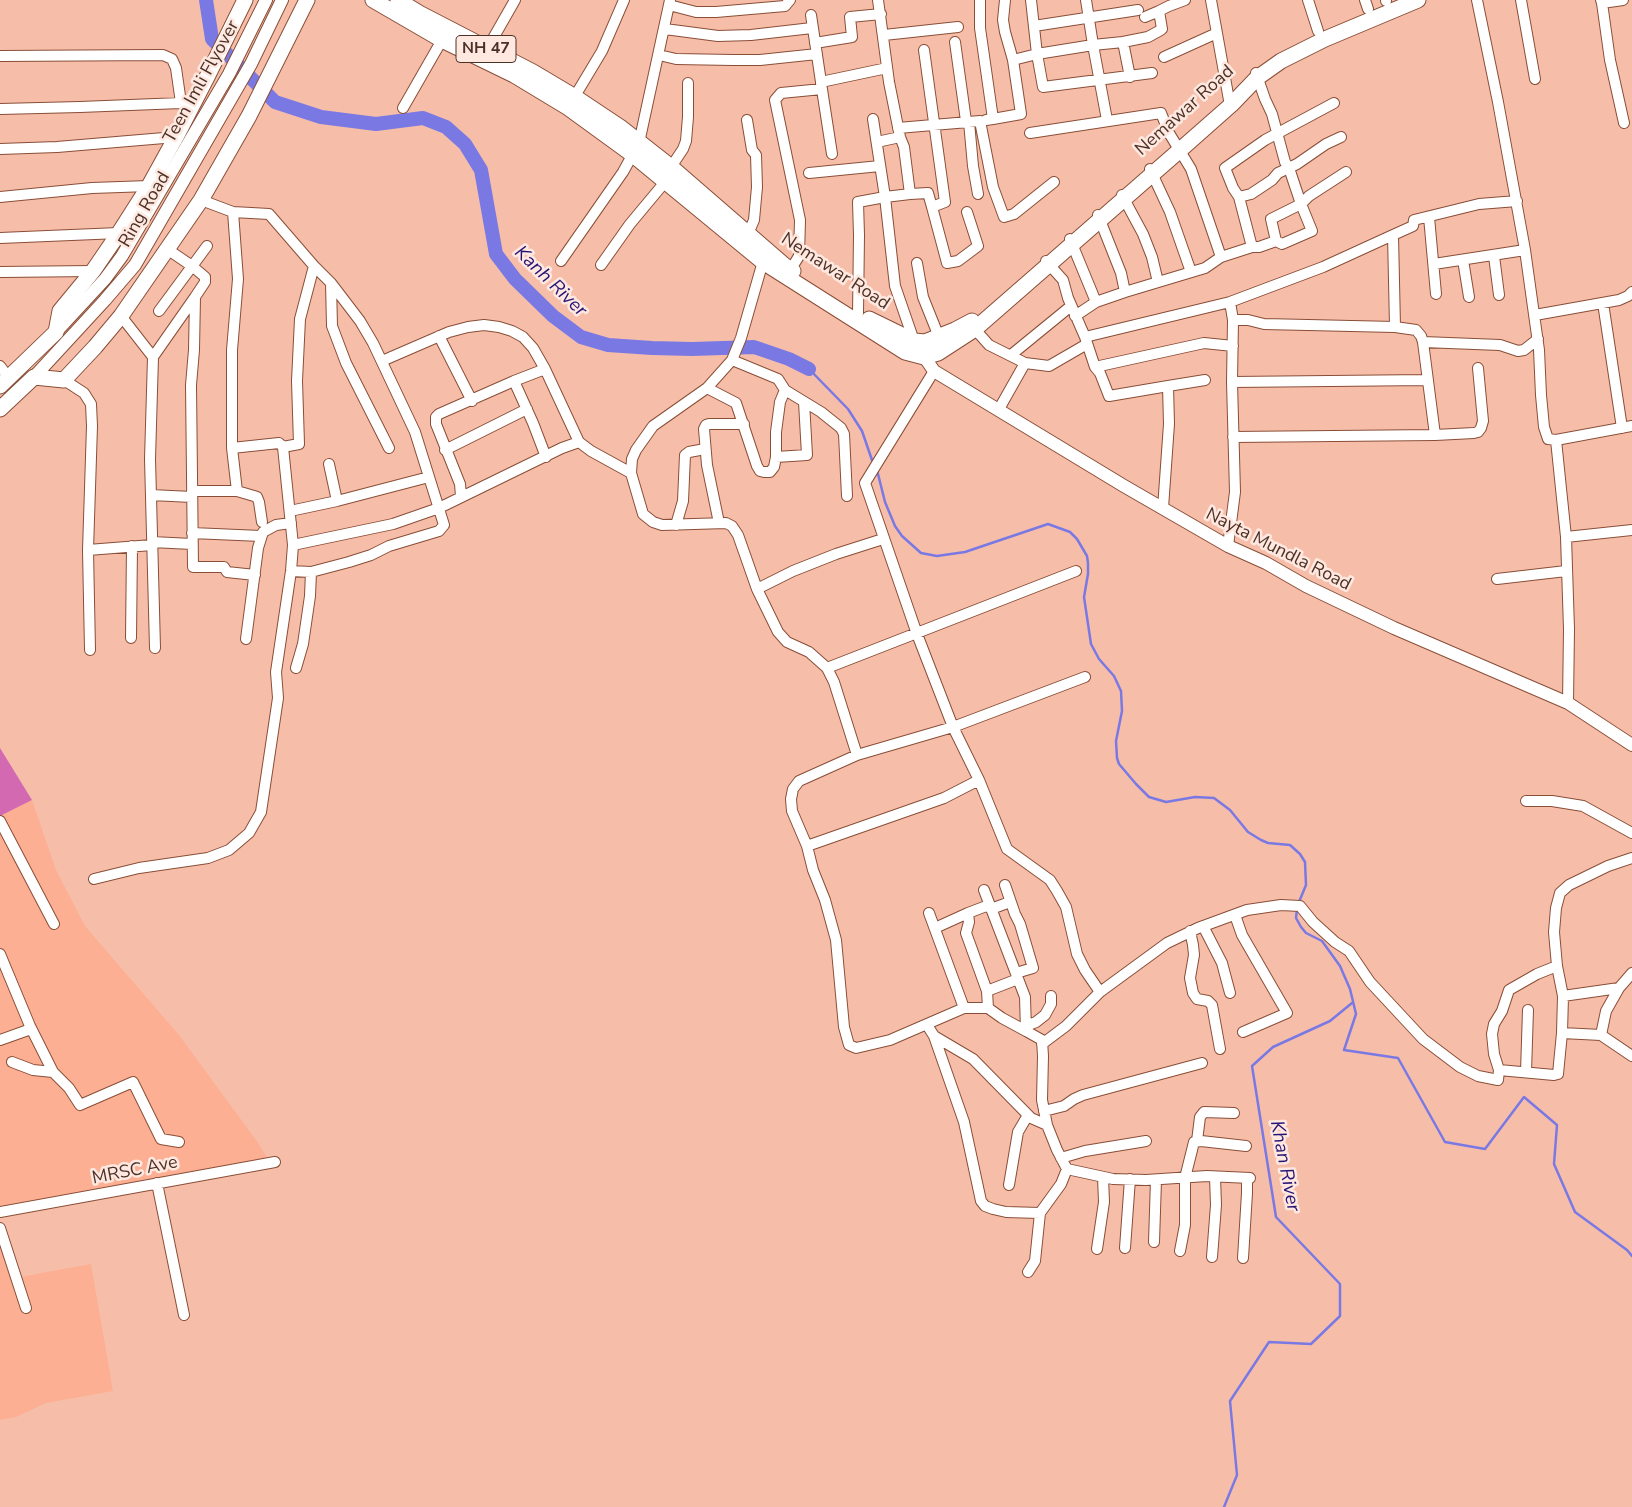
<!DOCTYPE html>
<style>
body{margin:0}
canvas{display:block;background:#f6bea9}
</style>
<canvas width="1632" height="1507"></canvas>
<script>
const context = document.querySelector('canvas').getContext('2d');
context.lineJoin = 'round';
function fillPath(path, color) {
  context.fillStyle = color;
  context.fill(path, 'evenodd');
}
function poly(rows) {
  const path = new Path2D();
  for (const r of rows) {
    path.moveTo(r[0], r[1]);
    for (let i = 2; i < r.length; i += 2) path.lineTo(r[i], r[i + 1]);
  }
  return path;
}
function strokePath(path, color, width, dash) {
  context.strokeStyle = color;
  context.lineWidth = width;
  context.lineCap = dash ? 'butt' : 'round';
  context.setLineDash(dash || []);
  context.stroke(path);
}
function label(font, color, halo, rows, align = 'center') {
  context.font = font + ' "Nunito Sans",sans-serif';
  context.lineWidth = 5;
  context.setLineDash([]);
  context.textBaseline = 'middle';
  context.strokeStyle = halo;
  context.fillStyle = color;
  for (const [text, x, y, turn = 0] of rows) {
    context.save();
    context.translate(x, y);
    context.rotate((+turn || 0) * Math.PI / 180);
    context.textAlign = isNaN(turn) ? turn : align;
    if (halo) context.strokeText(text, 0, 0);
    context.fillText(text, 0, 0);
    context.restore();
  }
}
fillPath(poly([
 [32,800,56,870,85,926,179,1035,256,1140,270,1162,0,1212,0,816],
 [0,1226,20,1277,91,1264,113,1391,46,1403,16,1417,0,1420]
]), '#fcaf92');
fillPath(poly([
 [0,748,32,800,0,816]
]), '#d369b1');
strokePath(poly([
 [809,369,848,409,862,431,873,463],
 [877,470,885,502,895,526,902,536,921,553,937,556,965,552,1048,524,1070,532,1077,539,1087,556,1088,563,1088,574,1084,597,1091,644,1099,659,1114,676,1121,691,1122,711,1116,741,1117,758,1119,764,1136,784,1149,797,1166,802,1195,797,1214,798,1230,810,1248,832,1261,840,1268,843,1290,845,1300,854,1305,862,1306,885,1299,902],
 [1297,909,1296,918,1301,927,1306,933,1322,941,1340,966,1350,989,1356,1014,1344,1050,1398,1058,1445,1142,1485,1149,1524,1097,1557,1125,1554,1164,1575,1212,1627,1250,1632,1256],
 [1224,1507,1237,1475,1230,1401,1269,1342,1311,1344,1340,1316,1340,1284,1276,1217,1252,1066,1273,1047,1330,1021,1352,1003]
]), '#7a79e4', 2.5);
strokePath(poly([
 [206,0,212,39,275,102,321,117,376,124,423,118,446,127,465,144,481,170,496,254,515,279,553,316,581,337,608,345,652,348,692,349,754,347,789,359,809,369]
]), '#7a79e4', 14);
const minor = poly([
 [878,0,889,82,900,137,904,147,910,194,885,197,895,286,914,341],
 [980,0,980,28,993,119,986,120],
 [1005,0,1003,20,1005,32,1013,60],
 [1086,0,1093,45,1037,54,1043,87,1152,73],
 [1211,0,1229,100],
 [1308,0,1318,31],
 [1365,0,1368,9],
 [1386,0,1386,1],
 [1477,0,1498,102,1525,250,1539,350,1541,395,1544,427,1548,439,1556,440],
 [1521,0,1535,79],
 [1601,0,1602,3,1623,0],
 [1602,3,1610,60,1624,123],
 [669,5,696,12,716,12,785,6,790,0],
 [811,15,821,82,887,68],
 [1145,17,1159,11],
 [1034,26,1138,10],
 [665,29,718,36,751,35,812,28],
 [884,35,958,27],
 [955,42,966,121],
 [815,43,852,37,850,17,881,14],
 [487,49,515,0],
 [924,50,945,202,932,207,947,263,958,261,978,246,967,212],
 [659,55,676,59,733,60,760,60,817,54],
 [0,56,163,55,172,59,176,68,181,103],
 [1164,57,1217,33],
 [1256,73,1265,99,1272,114,1285,162,1289,168,1301,204,1309,196,1346,172],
 [1130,77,1123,42,1148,37,1159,31,1162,29,1159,11,1169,6,1185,0],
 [821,83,832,154],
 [572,101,602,51,624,0],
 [403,108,442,40],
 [0,109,80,107,181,103,185,106],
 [993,119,1021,114,1013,60,1037,54,1031,0],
 [747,120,752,150,756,155,757,187,754,220,748,234],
 [1107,120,1093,45,1123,42],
 [969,122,973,166,978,194],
 [898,128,980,121,993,187,1004,217,1014,214,1054,182],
 [1030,133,1161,113,1169,133,1191,169,1221,257,1205,268,1125,292,1096,302,1075,316],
 [877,142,900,137],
 [0,149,57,147,176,137],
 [1150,169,1170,212,1191,272],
 [809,173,880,166],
 [910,194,928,193,932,207],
 [1122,195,1143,234,1152,257,1158,282],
 [0,197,92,188,149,186],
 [1239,197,1251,194,1272,180,1278,173,1297,164,1326,144,1341,137],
 [233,212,269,214,314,266,300,319,297,381,299,444,283,447],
 [1098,215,1121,273,1125,292],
 [1429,217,1436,294],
 [1393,235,1413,226,1414,220,1479,204,1517,201],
 [0,238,119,233],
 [1070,239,1096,302],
 [1252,247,1239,197,1233,188,1225,168,1265,140,1334,103],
 [167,249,192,266,205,277,205,282,195,297],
 [1494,256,1499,295],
 [1221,257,1252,247,1259,247,1276,241,1271,219,1301,204,1312,231,1282,244,1276,241],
 [1463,260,1469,297],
 [561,261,623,172,639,143,670,0],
 [1046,261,1063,280,1068,298,1085,337,1095,367,1100,373,1109,396,1168,386],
 [917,263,923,297,939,337],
 [1434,264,1525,250],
 [601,265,630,224,665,182,671,167,683,149,686,141,688,117,688,83],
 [791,269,799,256,800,220,775,100,781,93,822,89],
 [0,272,93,271],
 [331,283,332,326,346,363,389,448],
 [1603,303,1622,428],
 [159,311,207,246],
 [858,314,859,235,858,202,885,197,873,119],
 [1535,315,1619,300,1628,296,1632,292],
 [121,316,153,357,150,459,155,648],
 [972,326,989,345,1025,363,1049,366,1087,344],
 [439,336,472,401],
 [1085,337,1230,302],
 [1423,342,1500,345,1518,351,1524,350,1538,339],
 [1011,355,1071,306],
 [153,357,195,297,194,350,191,385,193,567,224,567,227,572,255,575],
 [732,360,778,379,785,390,821,412,841,428,844,434,847,496],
 [382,361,449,332,468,327,484,325,499,327,512,331,523,337,533,348,545,369],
 [0,366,9,378],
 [1095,367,1204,343,1233,346],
 [934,371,865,483,917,634,953,727,979,780,1007,849,1050,880,1057,891,1066,907,1077,954,1085,970,1100,992],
 [64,380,84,393,91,404,92,426,88,550],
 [514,381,545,369,579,442,591,451,631,473,643,514,653,522,662,525,726,523,732,526,738,535,757,589,793,571,836,554,883,539],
 [1232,382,1428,380],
 [707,388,736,403,757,466,760,471,764,472,770,472,774,467,776,457,776,432,780,402,785,390],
 [999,409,1025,363],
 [1435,435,1474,433,1478,432,1481,428,1483,421,1478,368],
 [1233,437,1435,435,1423,342,1421,336,1416,330,1395,327,1264,324,1248,320,1233,320],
 [232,448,237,491],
 [445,450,527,409],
 [776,457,807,455,804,402],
 [329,464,337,501],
 [631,473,632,459,636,450,653,426,707,388,732,360,741,338,764,258],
 [192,491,237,491,254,496,257,497,259,502,262,522],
 [151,495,192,497],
 [461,496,460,484,436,424,436,417,439,414,514,381,533,423,546,457],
 [1163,508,1169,424,1168,386,1205,380],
 [290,511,337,501,429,477],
 [719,523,707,465,704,429,706,425,709,424,744,424],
 [676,525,683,501,685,455,689,452,705,449],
 [192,533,261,536],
 [1566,537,1632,530],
 [152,542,192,544],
 [293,545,393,524,439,508,562,448,579,442],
 [1228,546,1235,492,1232,382,1233,320,1230,302,1323,267,1393,235,1395,327],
 [291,571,311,572,349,562,371,555,389,546,439,531,444,525,415,432,373,343,360,321,331,283,314,266],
 [1076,571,827,668,834,682,857,755,953,727,1085,677],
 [1497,579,1566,571],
 [757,589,778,632,787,642,809,652,827,668],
 [131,638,132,546],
 [246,639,258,548,263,532,276,525,291,523],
 [90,650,88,550,152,545],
 [296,668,303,644,310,596,311,572],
 [1568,703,1569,629,1566,537,1556,440,1632,426],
 [1526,801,1552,801,1583,806,1632,833],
 [0,821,54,924],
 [807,846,792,811,791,799,793,789,799,781,857,755],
 [1632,858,1608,866,1569,885,1560,893,1556,908,1554,932,1557,966,1563,996,1619,988,1632,973],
 [94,879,139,868,208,858,229,850,249,833,261,812,278,698,276,672,291,571,293,545,283,447,279,443,232,448,232,350,238,279,233,212,201,200],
 [1005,885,1015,914,1020,924,1033,968,1016,973],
 [984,890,1025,997,1026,1031,1042,1040,1043,1056,1042,1100,1047,1125,1057,1150,1067,1169,1113,1179,1146,1180,1207,1176,1250,1178],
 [991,909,1010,902],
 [929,913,964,1008,988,1008,1002,1018,1026,1031],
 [968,913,989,905],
 [1235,915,1242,935,1287,1013,1243,1032],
 [1203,926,1222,963,1230,993],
 [935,928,968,913,969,922,966,933,987,991,988,1008],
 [1190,931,1193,945,1194,955,1190,978,1193,993,1197,999,1208,1001,1212,1005,1220,1049],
 [0,954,30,1026,53,1072,69,1088,80,1105,133,1082,161,1139,179,1142],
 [987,991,1018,979],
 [964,1008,890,1040,856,1048,849,1045,844,1027,836,940,825,900,813,870,807,846,944,798,979,780],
 [927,1025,934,1036,964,1122,981,1201,985,1206,993,1209,1006,1212,1040,1213],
 [1026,1026,1036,1022,1045,1015,1051,1004,1051,996],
 [1562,1033,1563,996],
 [1601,1035,1632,1056],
 [934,1036,973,1059,1031,1118,1047,1125],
 [0,1040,31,1029],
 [1042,1044,1066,1026,1100,992,1167,943,1198,928,1247,910,1281,905,1300,906,1313,922,1335,942,1349,951,1370,982,1423,1039,1460,1067,1478,1076,1498,1080,1499,1070,1554,1075,1558,1074,1562,1033,1601,1035,1606,1011,1619,988],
 [12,1062,33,1070,53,1072],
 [1499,1070,1494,1054,1492,1034,1494,1024,1502,1011,1509,990,1537,974,1557,966],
 [1526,1072,1528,1010],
 [1044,1111,1064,1106,1074,1099,1083,1095,1202,1063],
 [1197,1141,1200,1117,1204,1112,1234,1113],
 [1061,1158,1085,1151,1146,1141],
 [157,1183,184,1315],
 [1009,1185,1018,1132,1028,1115],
 [0,1212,275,1162],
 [0,1228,26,1308],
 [1154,1242,1156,1180],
 [1125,1248,1130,1179],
 [1097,1249,1104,1202,1103,1177],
 [1180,1251,1185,1225,1185,1178,1194,1142,1201,1141,1246,1146],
 [1212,1257,1216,1205,1215,1177],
 [1243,1258,1247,1193,1247,1178],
 [1028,1272,1035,1261,1040,1213,1061,1184,1067,1169]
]);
const major = poly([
 [56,332,105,279,122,256,229,74,266,0],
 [919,349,934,371,1124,486,1228,546,1266,563,1306,586,1394,628,1568,703,1632,745],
 [34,377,105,300,135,265,251,64,282,0]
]);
const highway = poly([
 [373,0,442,40,514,75,567,107,633,155,763,262,905,352,924,357,938,353,975,329,1180,150,1231,105,1257,78,1281,61,1325,39,1418,0],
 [398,0,419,13,533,72,575,97,620,127,671,167,784,265,793,271],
 [869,319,914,341,925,342,955,330,972,321],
 [0,386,56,332,60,311,93,271,119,233,149,186,176,137,207,77,245,0],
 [0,409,34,377,64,380,95,347,121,316,201,200,249,116,307,0]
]);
strokePath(minor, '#8a4e37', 12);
strokePath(major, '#8a4e37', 14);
strokePath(highway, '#8a4e37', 17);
strokePath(minor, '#fff', 10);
strokePath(major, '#fff', 12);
strokePath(highway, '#fff', 15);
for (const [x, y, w] of [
 [486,49,60]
]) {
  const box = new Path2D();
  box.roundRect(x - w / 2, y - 13.5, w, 27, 4);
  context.fillStyle = '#fee8e0';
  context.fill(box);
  strokePath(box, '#4c3126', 1);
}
label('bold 16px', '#4c3126', null, [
 ["NH 47",486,49]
]);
label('18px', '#4c3126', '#fee8e0', [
 ["Teen Imli Flyover",202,82,-61],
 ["Nemawar Road",1185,111,-42],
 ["Ring Road",145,210,-60],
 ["Nemawar Road",835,272,33],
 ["Nayta Mundla Road",1278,550,27],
 ["MRSC Ave",135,1171,-11]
]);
label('italic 19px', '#271575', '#fee8e0', [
 ["Kanh River",550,282,44],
 ["Khan River",1284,1166,79]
]);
</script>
